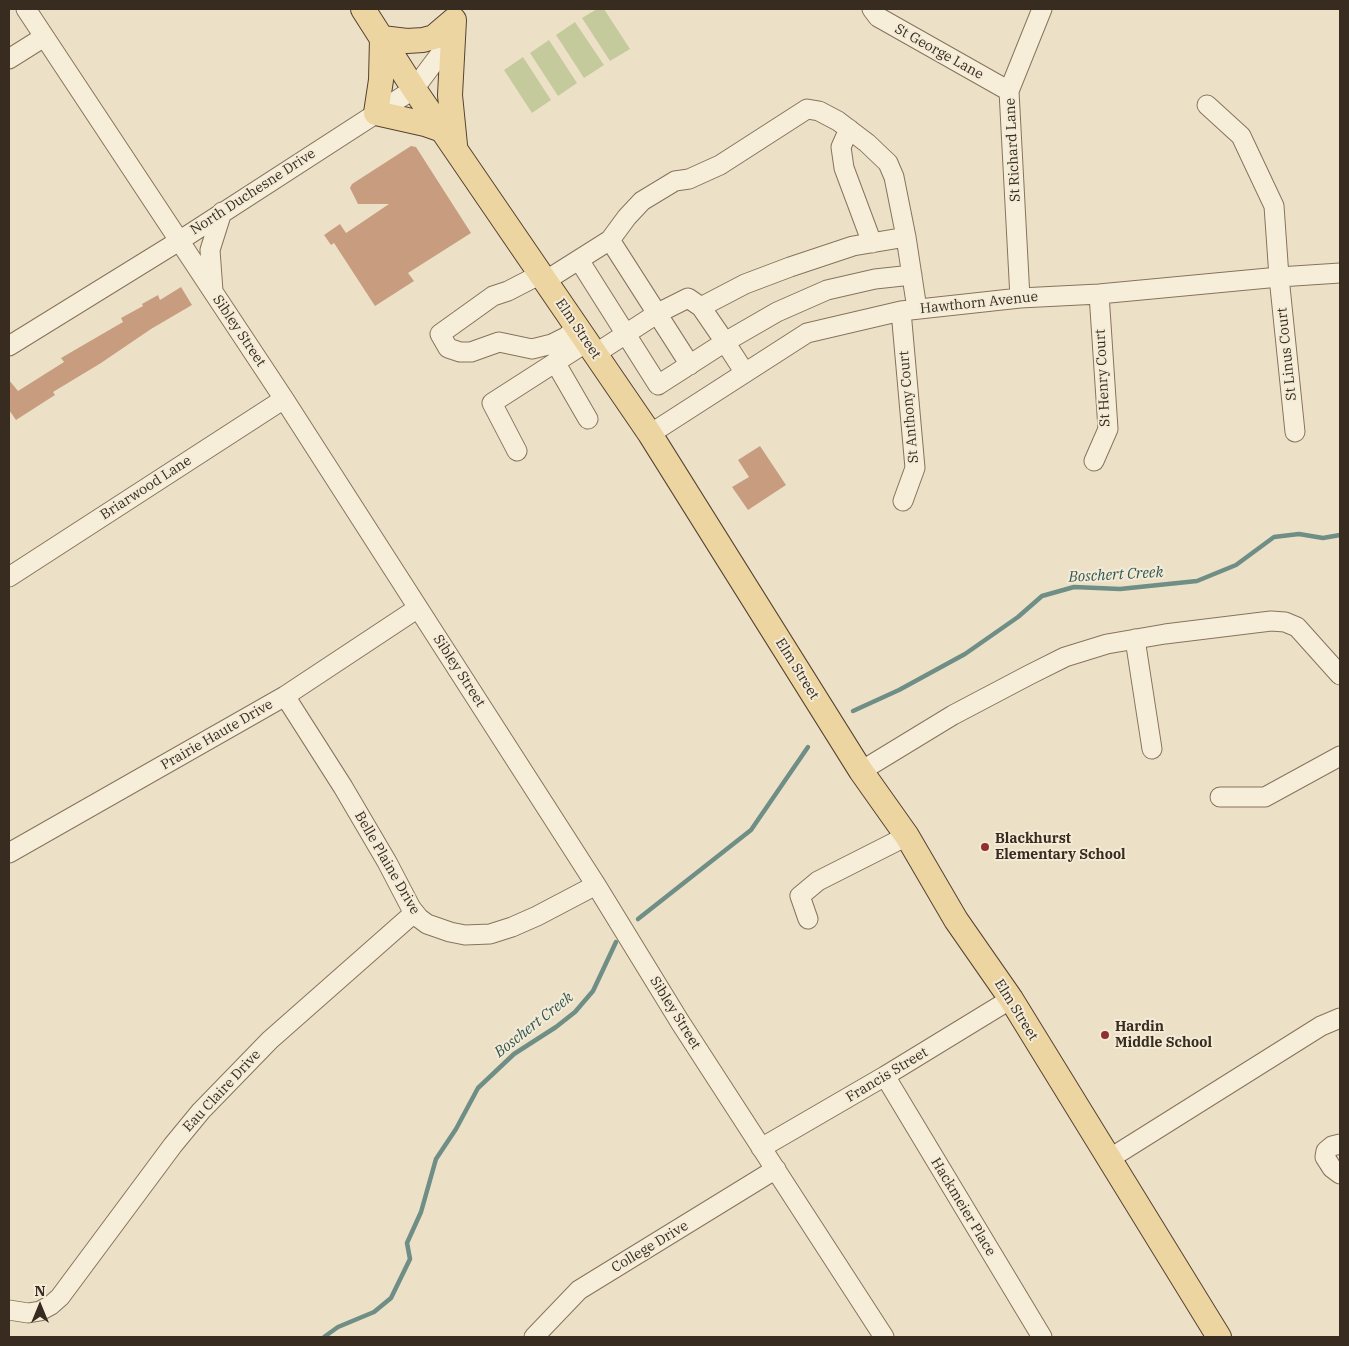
<!DOCTYPE html>
<style>
body{margin:0}
#map{position:relative;width:1349px;height:1346px;overflow:hidden;background:#ece1c7;font-family:"IBM Plex Serif",serif}
canvas{display:block}
.frame{position:absolute;inset:0;border:10px solid #382b20;pointer-events:none}
.north{position:absolute;left:15px;top:1281px;width:50px;height:50px;-webkit-text-stroke:4px #f4ebd6;paint-order:stroke;rotate:0deg;font-size:14px;font-weight:700;line-height:20px;text-align:center;color:#382b20}
.north::after{content:'';display:block;margin:auto;width:18px;height:22px;background:#382b20;clip-path:polygon(50% 0,100% 100%,50% 72%,0 100%)}
</style>
<div id="map">
<canvas width="1349" height="1346"></canvas>
<div class="frame"></div>
<div class="north">N</div>
</div>
<script>
const context = document.querySelector('canvas').getContext('2d');
context.lineJoin = 'round';
function fillPath(path, color) {
  context.fillStyle = color;
  context.fill(path, 'evenodd');
}
function poly(rows) {
  const path = new Path2D();
  for (const r of rows) {
    path.moveTo(r[0], r[1]);
    for (let i = 2; i < r.length; i += 2) path.lineTo(r[i], r[i + 1]);
  }
  return path;
}
function strokePath(path, color, width, dash) {
  context.strokeStyle = color;
  context.lineWidth = width;
  context.lineCap = dash ? 'butt' : 'round';
  context.setLineDash(dash || []);
  context.stroke(path);
}
function label(font, color, halo, rows, align = 'center') {
  context.font = font + ' "IBM Plex Serif",serif';
  context.lineWidth = 4;
  context.setLineDash([]);
  context.textBaseline = 'middle';
  context.strokeStyle = halo;
  context.fillStyle = color;
  for (const [text, x, y, turn = 0] of rows) {
    context.save();
    context.translate(x, y);
    context.rotate((+turn || 0) * Math.PI / 180);
    context.textAlign = isNaN(turn) ? turn : align;
    if (halo) context.strokeText(text, 0, 0);
    context.fillText(text, 0, 0);
    context.restore();
  }
}
fillPath(poly([
 [597,9,604,9,630,49,610,61,582,18],
 [575,22,604,65,584,78,556,35],
 [549,40,577,83,558,96,530,53],
 [523,57,551,100,532,113,504,70]
]), '#c4ca9b');
strokePath(poly([
 [853,711,899,690,965,654,1018,617,1042,596,1074,587,1120,589,1197,581,1236,565,1274,537,1299,534,1323,538,1340,535],
 [638,919,751,830,808,747],
 [324,1337,338,1327,374,1312,391,1298,410,1259,407,1243,421,1212,436,1159,456,1129,478,1088,514,1054,556,1027,575,1012,593,991,616,942]
]), '#6f8e86', 4.5);
fillPath(poly([
 [411,146,416,147,471,233,408,273,414,281,375,306,334,243,331,245,324,235,340,224,346,233,389,204,358,204,350,188,352,184],
 [181,287,192,305,151,329,101,363,53,392,55,395,16,420,9,410,9,380,18,391,64,362,61,358,123,322,121,318,143,306,142,304,158,295,160,300],
 [760,446,786,485,748,510,732,487,749,477,738,460]
]), '#c89d7f');
const minor = poly([
 [26,9,284,399,596,885,680,1022,884,1337],
 [872,9,878,17,1009,91],
 [9,59,44,37],
 [1207,105,1241,136,1274,206,1279,277,1295,432],
 [849,129,841,147,844,168,872,243],
 [610,240,690,365],
 [579,260,658,385,725,342,745,373],
 [541,274,508,291,493,296,440,334,448,348,460,352,471,352,499,342,532,349,552,344,566,337,577,327],
 [545,281,610,240,627,217,642,201,675,181,689,179,720,165,807,109,819,111,838,121,867,143,888,163,894,177,906,237,917,309],
 [213,291,210,250,222,212],
 [1020,298,1009,91,1042,9],
 [701,307,745,284,790,267,853,246,906,237],
 [901,311,915,468,903,501],
 [9,346,179,241,414,89,444,49,450,31],
 [595,354,658,313,688,298,701,307,725,342,777,312,827,290,875,279,912,275],
 [555,362,588,419],
 [650,434,807,333,901,311,1020,298,1099,294,1279,277,1340,273],
 [517,451,492,403,587,342],
 [1094,461,1108,429,1099,294],
 [9,577,284,399],
 [1135,639,1152,749],
 [285,696,343,787,387,862,411,908,419,918,427,924,450,932,465,935,490,934,512,927,537,916,596,885],
 [861,771,953,715,1029,675,1065,657,1107,644,1165,634,1271,621,1285,622,1297,627,1340,675],
 [1220,797,1265,797,1340,756],
 [9,853,285,696,418,608],
 [808,919,800,896,818,881,907,836],
 [885,1076,1042,1337],
 [1340,1144,1332,1146,1326,1151,1325,1157,1332,1168,1340,1174],
 [761,1148,885,1076,1011,999],
 [1109,1159,1321,1026,1340,1018],
 [9,1310,28,1313,40,1311,51,1305,60,1297,173,1145,201,1111,270,1040,414,913],
 [534,1337,579,1290,776,1169]
]);
const major = poly([
 [363,9,414,89,650,434,861,771,907,836,956,920,1011,999,1219,1337],
 [454,20,450,95,455,145],
 [442,130,425,124,376,113,381,80,382,38,407,41,423,40,434,37,454,20]
]);
strokePath(minor, '#87735d', 21);
strokePath(major, '#554231', 26);
strokePath(minor, '#f7eeda', 19);
strokePath(major, '#edd5a1', 24);
for (const [x, y, r, color] of [
 [985,847,5,"#923031"],
 [1105,1035,5,"#923031"]
]) {
  const dot = new Path2D();
  dot.arc(x, y, r, 0, 2 * Math.PI);
  context.fillStyle = color;
  context.fill(dot);
  strokePath(dot, '#f4ebd6', 2);
}
label('14px', '#382b20', '#f4ebd6', [
 ["St George Lane",939,52,29],
 ["St Richard Lane",1013,150,-93],
 ["North Duchesne Drive",253,192,-33],
 ["Hawthorn Avenue",979,303,-6],
 ["Elm Street",578,329,56],
 ["Sibley Street",239,331,56],
 ["St Linus Court",1287,354,-96],
 ["St Henry Court",1103,378,-93],
 ["St Anthony Court",909,407,-95],
 ["Briarwood Lane",146,488,-33],
 ["Elm Street",797,669,58],
 ["Sibley Street",459,671,57],
 ["Prairie Haute Drive",217,735,-30],
 ["Belle Plaine Drive",387,863,60],
 ["Elm Street",1016,1010,58],
 ["Sibley Street",675,1013,58],
 ["Francis Street",887,1075,-31],
 ["Eau Claire Drive",222,1091,-47],
 ["Hackmeier Place",963,1207,59],
 ["College Drive",650,1247,-31]
]);
label('bold 14px', '#382b20', '#f4ebd6', [
 ["Blackhurst",995,839],
 ["Elementary School",995,855],
 ["Hardin",1115,1027],
 ["Middle School",1115,1043]
], 'left');
label('italic 15px', '#305754', '#f4ebd6', [
 ["Boschert Creek",1116,575,-3],
 ["Boschert Creek",534,1025,-38]
]);
</script>
